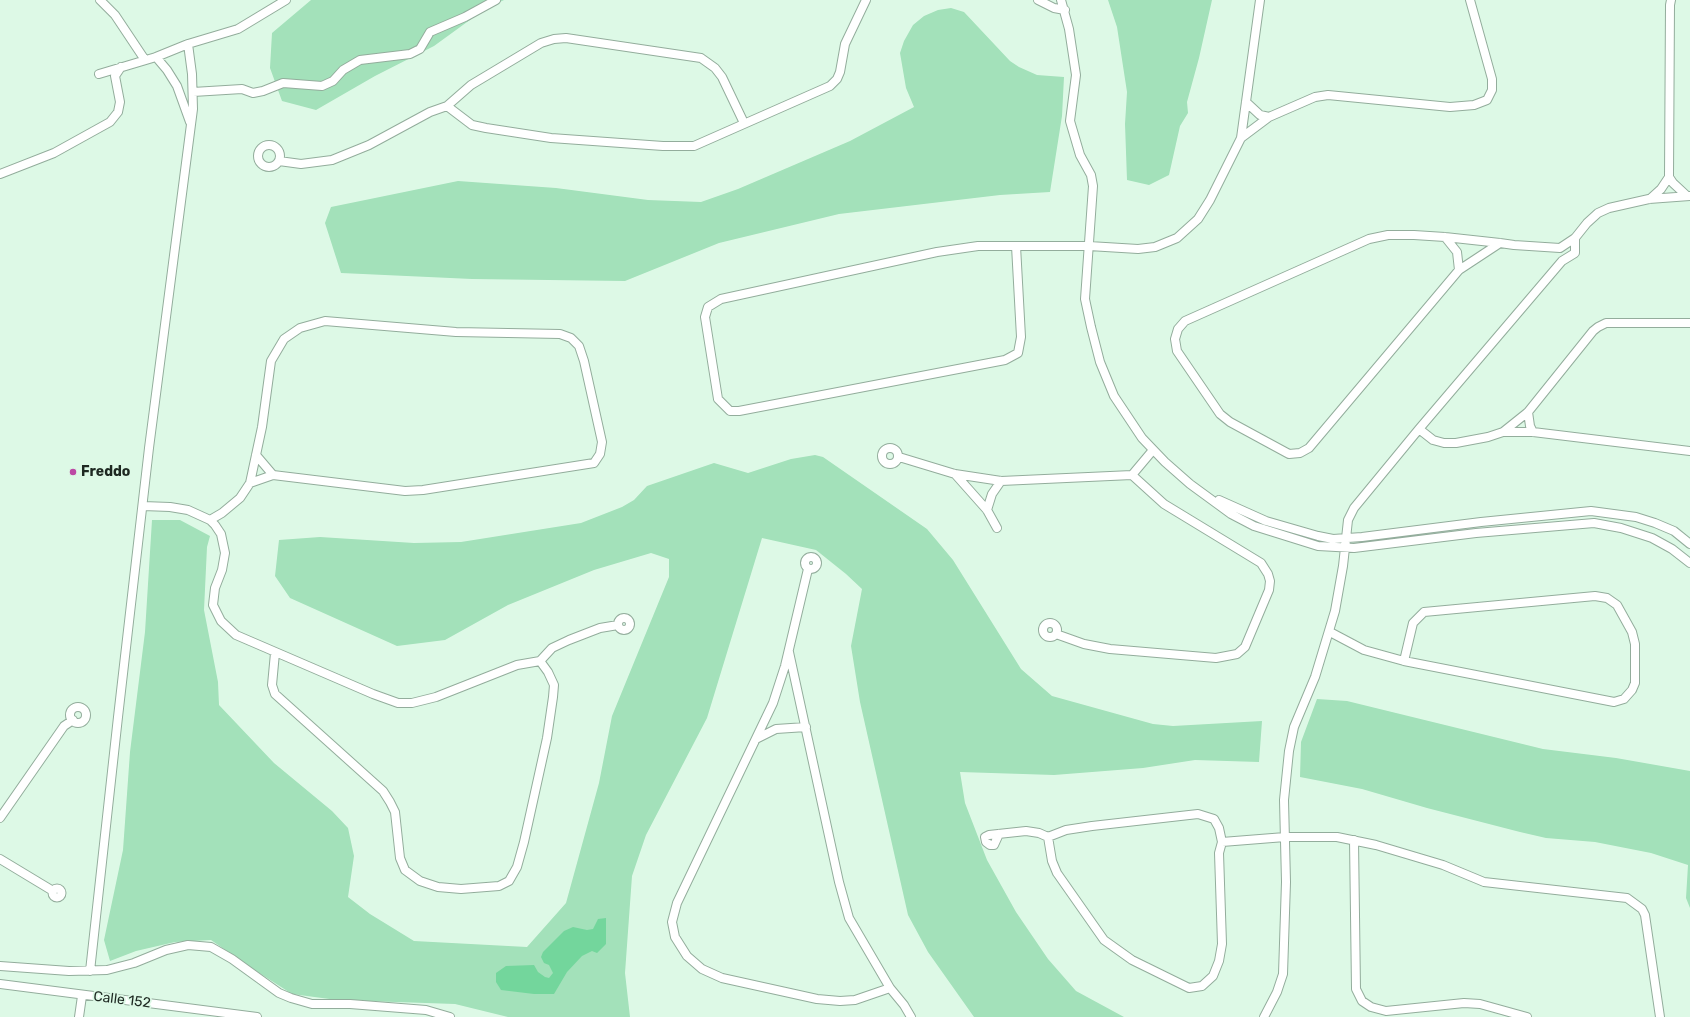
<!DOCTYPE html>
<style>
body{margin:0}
canvas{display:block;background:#ddf9e6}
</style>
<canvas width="1690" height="1017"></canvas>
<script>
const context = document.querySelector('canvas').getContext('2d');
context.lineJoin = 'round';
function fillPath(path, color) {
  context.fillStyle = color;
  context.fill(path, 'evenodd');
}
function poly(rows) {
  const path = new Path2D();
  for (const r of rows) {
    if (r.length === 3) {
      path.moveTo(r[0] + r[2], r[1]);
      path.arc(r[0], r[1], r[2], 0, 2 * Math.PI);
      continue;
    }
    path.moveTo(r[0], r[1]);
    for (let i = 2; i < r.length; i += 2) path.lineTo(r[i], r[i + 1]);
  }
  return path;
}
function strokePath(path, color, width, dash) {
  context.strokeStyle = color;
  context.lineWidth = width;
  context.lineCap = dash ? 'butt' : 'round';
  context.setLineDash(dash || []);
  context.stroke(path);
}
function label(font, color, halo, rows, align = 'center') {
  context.font = font + ' Rubik,sans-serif';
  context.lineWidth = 3.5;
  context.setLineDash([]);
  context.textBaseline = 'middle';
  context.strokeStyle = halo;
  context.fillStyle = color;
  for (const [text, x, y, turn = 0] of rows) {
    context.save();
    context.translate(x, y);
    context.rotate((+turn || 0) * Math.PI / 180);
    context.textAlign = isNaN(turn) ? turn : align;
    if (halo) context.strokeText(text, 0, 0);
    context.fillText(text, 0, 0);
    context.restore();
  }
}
fillPath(poly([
 [311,0,504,0,485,9,434,46,375,76,316,110,282,101,270,68,272,33],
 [1108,0,1212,0,1199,58,1187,102,1188,113,1180,126,1169,175,1149,185,1127,180,1125,124,1127,92,1117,27],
 [951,8,964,12,1010,61,1019,67,1037,75,1064,77,1062,116,1050,192,1000,195,839,214,719,243,625,281,472,279,341,273,325,223,331,207,458,181,556,188,648,200,701,202,738,189,850,141,914,107,906,88,900,53,904,41,913,25,924,16,938,10],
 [815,455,823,457,927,529,953,560,1021,669,1052,696,1153,724,1173,726,1262,721,1259,762,1195,760,1143,768,1054,775,960,772,965,803,987,860,1016,912,1048,959,1076,991,1124,1017,974,1017,928,952,908,915,860,702,851,646,862,589,846,574,816,550,762,538,707,718,646,835,632,876,625,973,630,1017,508,1017,455,1004,337,1000,292,994,250,967,211,940,175,942,136,951,110,961,104,940,123,850,130,752,145,632,152,520,180,520,210,536,207,547,204,610,218,682,219,705,274,763,332,811,348,828,354,856,348,897,370,914,414,941,527,947,566,903,599,783,612,716,669,577,669,559,651,553,594,570,508,605,445,640,397,646,290,598,275,576,279,540,320,537,414,543,461,542,581,523,622,507,634,500,647,486,714,463,748,473,791,459],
 [1317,699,1347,701,1543,749,1616,758,1690,771,1690,908,1686,898,1688,865,1651,853,1595,842,1546,838,1520,832,1427,808,1362,789,1300,777,1301,742]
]), '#a3e1ba');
fillPath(poly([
 [606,918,606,944,597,953,592,951,582,956,567,972,554,994,534,994,501,990,496,982,496,973,506,966,534,965,538,972,545,977,549,978,553,973,549,965,544,963,541,957,543,952,564,931,573,927,587,930,593,929,598,919]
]), '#73d69c');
const minor = poly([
 [100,0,115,15,145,60],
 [1038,0,1054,8,1065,10],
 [1061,0,1069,29,1076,75,1070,121,1080,155,1091,175,1093,186,1085,299,1091,327,1100,362,1114,396,1142,438,1165,462,1190,484,1231,514,1254,526,1318,546,1354,548,1476,533,1594,523,1621,528,1652,538,1672,549,1690,563],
 [156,57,167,70,177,86,190,122],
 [99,74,156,57,188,44,238,29,286,0],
 [193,92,242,89,253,93,263,91,283,83,322,86,333,81,343,70,360,60,410,54,420,49,430,32,465,17,496,0],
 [1246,102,1260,115,1269,117],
 [447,106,472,125,486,128,551,138,663,146,694,146,830,86,837,79,840,72,845,44,866,0],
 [1241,138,1269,117,1315,97,1328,95,1450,107,1474,105,1487,100,1492,90,1492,79,1470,0],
 [269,156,11],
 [279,161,301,164,332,160,369,145,430,112,447,106,471,85,541,43,554,39,566,38,701,58,715,68,722,77,744,123],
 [0,174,54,153,110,122,118,112,120,102,115,76,121,67],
 [1669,177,1673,183,1687,196],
 [1650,199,1661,189,1669,177,1670,5,1671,0],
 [1445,237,1457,252,1459,270],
 [1500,243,1459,270,1309,448,1300,453,1289,454,1230,422,1220,414,1177,351,1175,339,1178,329,1185,321,1369,239,1388,235,1414,235,1445,237,1500,243,1514,245,1560,248,1575,238,1587,223,1598,213,1609,208,1649,199,1690,196],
 [1016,246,1021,337,1018,353,1005,360,739,411,730,411,718,399,705,317,708,307,721,299,937,252,978,246,1089,246,1138,249,1155,247,1177,238,1198,219,1210,200,1241,138,1260,0],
 [1528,412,1530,426,1533,432],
 [1419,429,1433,440,1444,443,1456,443,1488,437,1503,432,1528,412,1593,331,1598,327,1606,323,1690,323],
 [1503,432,1533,432,1690,451],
 [890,456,8],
 [256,455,273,475],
 [899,457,955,474,1001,481,1132,475],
 [955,474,987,510,997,528],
 [1219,500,1266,521,1318,536,1333,539,1362,537,1481,522,1591,511,1636,517,1655,523,1674,531,1690,544],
 [143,506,170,507,188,510,210,520,215,525,221,534,225,553,222,570,215,588,213,605,221,621,236,635,373,694,398,703,412,703,436,697,517,665,540,661,548,672,554,685,553,697,547,738,524,842,517,867,509,881,499,886,461,889,438,887,420,881,405,870,400,858,395,812,390,802,383,791,275,694,272,685,275,653],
 [987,510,992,494,1001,481],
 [210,520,222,513,240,498,250,483,262,427,271,361,284,339,300,328,325,321,456,332,560,334,571,338,579,346,584,361,602,442,600,454,594,463,423,490,405,491,273,475,250,483],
 [811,563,6],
 [808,569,785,666,773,703,677,903,672,922,675,937,687,956,702,969,722,978,817,999,840,1001,855,1000,890,988],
 [624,624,6],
 [1050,630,7],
 [1330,632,1364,650,1404,661,1614,702,1624,699,1632,690,1635,683,1635,644,1632,632,1617,605,1607,598,1595,596,1424,612,1413,623,1404,661],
 [1056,634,1084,644,1110,649,1216,658,1237,654,1245,647,1269,590,1270,581,1268,574,1261,563,1164,504,1132,475,1153,450],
 [789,652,839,882,849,918,890,988,904,1005,911,1017],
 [540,661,552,648,569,640,600,628,618,625],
 [78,715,8],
 [756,739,776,729,806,727],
 [0,818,64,726,73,720],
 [999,834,994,845,990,845,986,842,985,837,989,835,1026,831,1039,833,1048,837,1066,830,1092,826,1198,814,1214,819,1219,828,1222,842,1219,853,1222,944,1219,961,1213,976,1202,986,1189,988,1132,960,1104,940,1057,873,1052,861,1048,837],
 [1354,840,1356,989,1362,1001,1371,1007,1386,1011,1464,1003,1480,1004,1527,1017],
 [1222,842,1285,837,1337,837,1376,845,1443,865,1484,882,1627,898,1642,909,1645,915,1660,1017],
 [0,859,53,891],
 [57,893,4.5],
 [0,966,69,971,107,970,134,963,166,950,188,945,211,947,232,959,279,993,291,998,312,1004,350,1004,426,1010,450,1017],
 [90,971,118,717,149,448,193,109,192,74,188,44],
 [0,984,257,1017],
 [79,1017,82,996],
 [1264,1017,1277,992,1283,974,1286,882,1284,800,1289,751,1294,727,1315,677,1335,611,1343,566,1348,520,1354,508,1419,429,1562,261,1575,253,1575,238]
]);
strokePath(minor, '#93ad9c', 10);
strokePath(minor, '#fff', 8);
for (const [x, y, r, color] of [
 [73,472,4,"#bc49a4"]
]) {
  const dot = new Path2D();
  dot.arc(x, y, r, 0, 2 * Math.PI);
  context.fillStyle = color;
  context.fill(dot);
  strokePath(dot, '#ddf9e6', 1.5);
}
label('bold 14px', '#1e2922', '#ddf9e6', [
 ["Freddo",81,472]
], 'left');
label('14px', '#1e2922', '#ddf9e6', [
 ["Calle 152",122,1000,7]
]);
</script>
